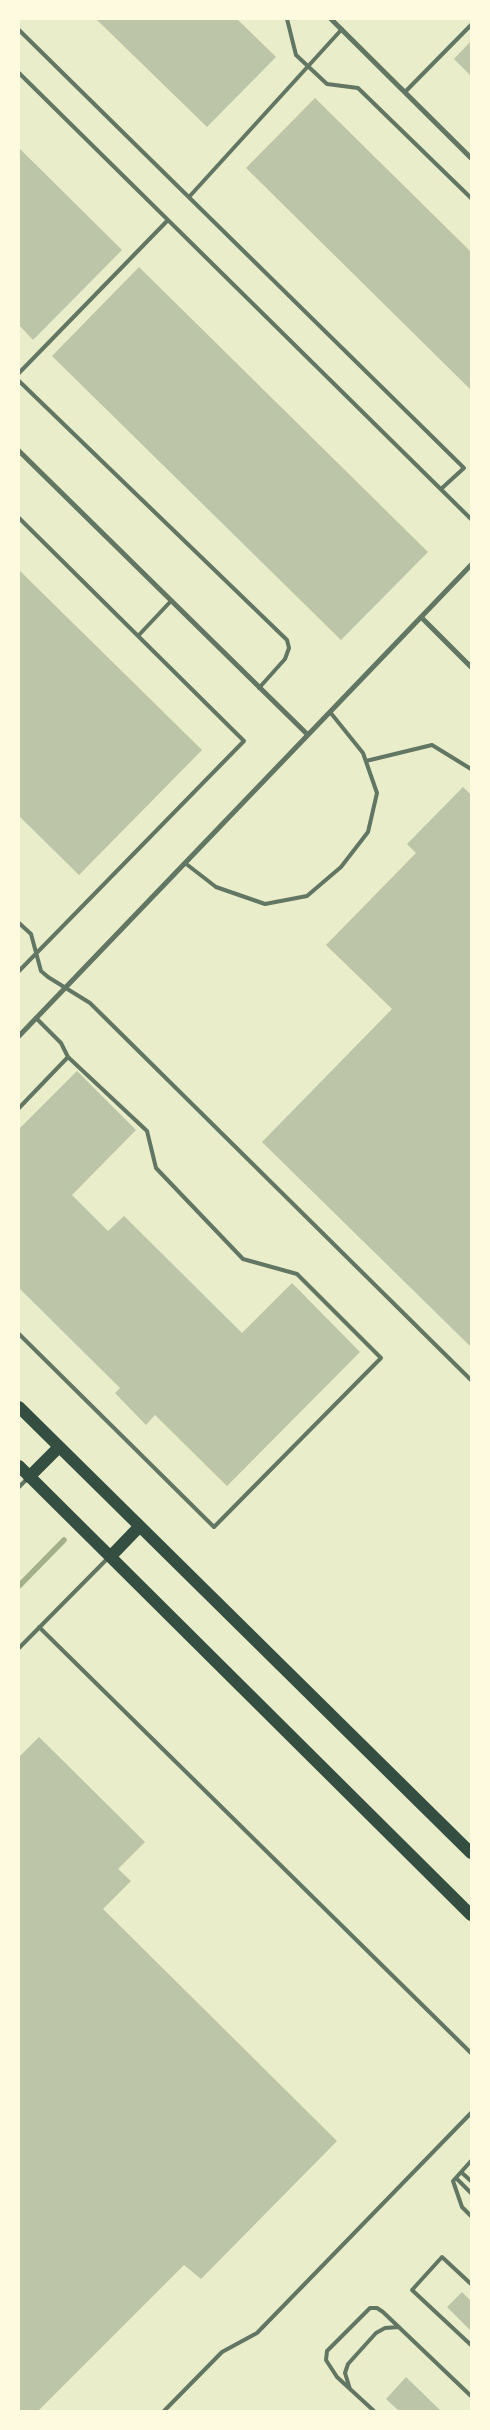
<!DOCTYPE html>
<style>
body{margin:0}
#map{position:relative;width:490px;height:2430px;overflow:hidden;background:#e9edc9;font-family:"DM Sans",sans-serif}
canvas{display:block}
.frame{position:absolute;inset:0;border:20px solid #fefae0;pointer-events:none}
</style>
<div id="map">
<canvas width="490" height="2430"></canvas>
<div class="frame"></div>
</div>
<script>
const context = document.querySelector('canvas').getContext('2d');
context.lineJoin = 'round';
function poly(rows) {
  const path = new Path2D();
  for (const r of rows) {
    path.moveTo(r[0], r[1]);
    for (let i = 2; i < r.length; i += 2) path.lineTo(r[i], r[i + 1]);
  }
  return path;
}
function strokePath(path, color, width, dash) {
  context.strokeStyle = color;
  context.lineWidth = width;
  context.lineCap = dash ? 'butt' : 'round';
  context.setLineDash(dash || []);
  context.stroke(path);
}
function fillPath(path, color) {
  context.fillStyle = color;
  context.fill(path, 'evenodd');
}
strokePath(poly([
 [19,1586,64,1540]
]), '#a3b18a', 5.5);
fillPath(poly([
 [96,19,237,19,276,57,207,127],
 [471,41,471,76,454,59],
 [315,98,471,252,471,390,246,168],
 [19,148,122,250,33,340,19,325],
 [139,267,428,552,341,640,52,356],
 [19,570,202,750,79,875,19,816],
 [463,787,471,795,471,1347,262,1142,392,1009,326,945,416,853,407,844],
 [77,1071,136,1130,72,1195,108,1231,124,1216,242,1333,292,1283,360,1352,227,1486,155,1415,146,1425,115,1393,120,1388,19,1288,19,1129],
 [39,1737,145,1842,118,1869,131,1881,103,1909,337,2141,201,2279,184,2265,38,2411,19,2411,19,1757],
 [462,2292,471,2301,471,2331,447,2307],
 [406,2377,441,2411,399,2411,386,2399]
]), '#bcc5a7');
strokePath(poly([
 [287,19,296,55,327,84,358,88,471,198],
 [19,30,464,468,441,489],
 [19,73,471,519],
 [405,92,471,25],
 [189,197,342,29],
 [19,373,168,220],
 [19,381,287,640,289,648,285,659,259,688],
 [19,518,244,741,19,971],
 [138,636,171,601],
 [366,761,432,745,471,769],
 [185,863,216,887,265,904,307,896,341,867,368,832,377,793,363,753,330,712],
 [19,923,31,934,41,971,48,977,90,1003,471,1380],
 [36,1018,61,1043,68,1057],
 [19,1108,68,1057,147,1131,156,1168,243,1259,297,1274,381,1358,214,1527,19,1334],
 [19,1487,28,1478],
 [39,1627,471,2053],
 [19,1648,109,1557],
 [471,2161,453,2181,462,2207,471,2216],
 [461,2172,471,2181],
 [456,2178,471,2193],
 [471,2284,442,2257,412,2290,471,2345],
 [350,2389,345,2373,348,2364,376,2333,385,2328,399,2327],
 [164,2411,222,2352,257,2333,471,2113],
 [374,2411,337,2377,326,2360,327,2351,370,2308,377,2308,383,2312,471,2396]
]), '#617663', 4);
strokePath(poly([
 [331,19,471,158],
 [19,451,308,735],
 [421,617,471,667],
 [19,1036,471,565]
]), '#617663', 5);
strokePath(poly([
 [19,1407,471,1853],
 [19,1466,471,1915],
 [29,1477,59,1447],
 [111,1556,139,1527]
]), '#344e41', 12);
</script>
